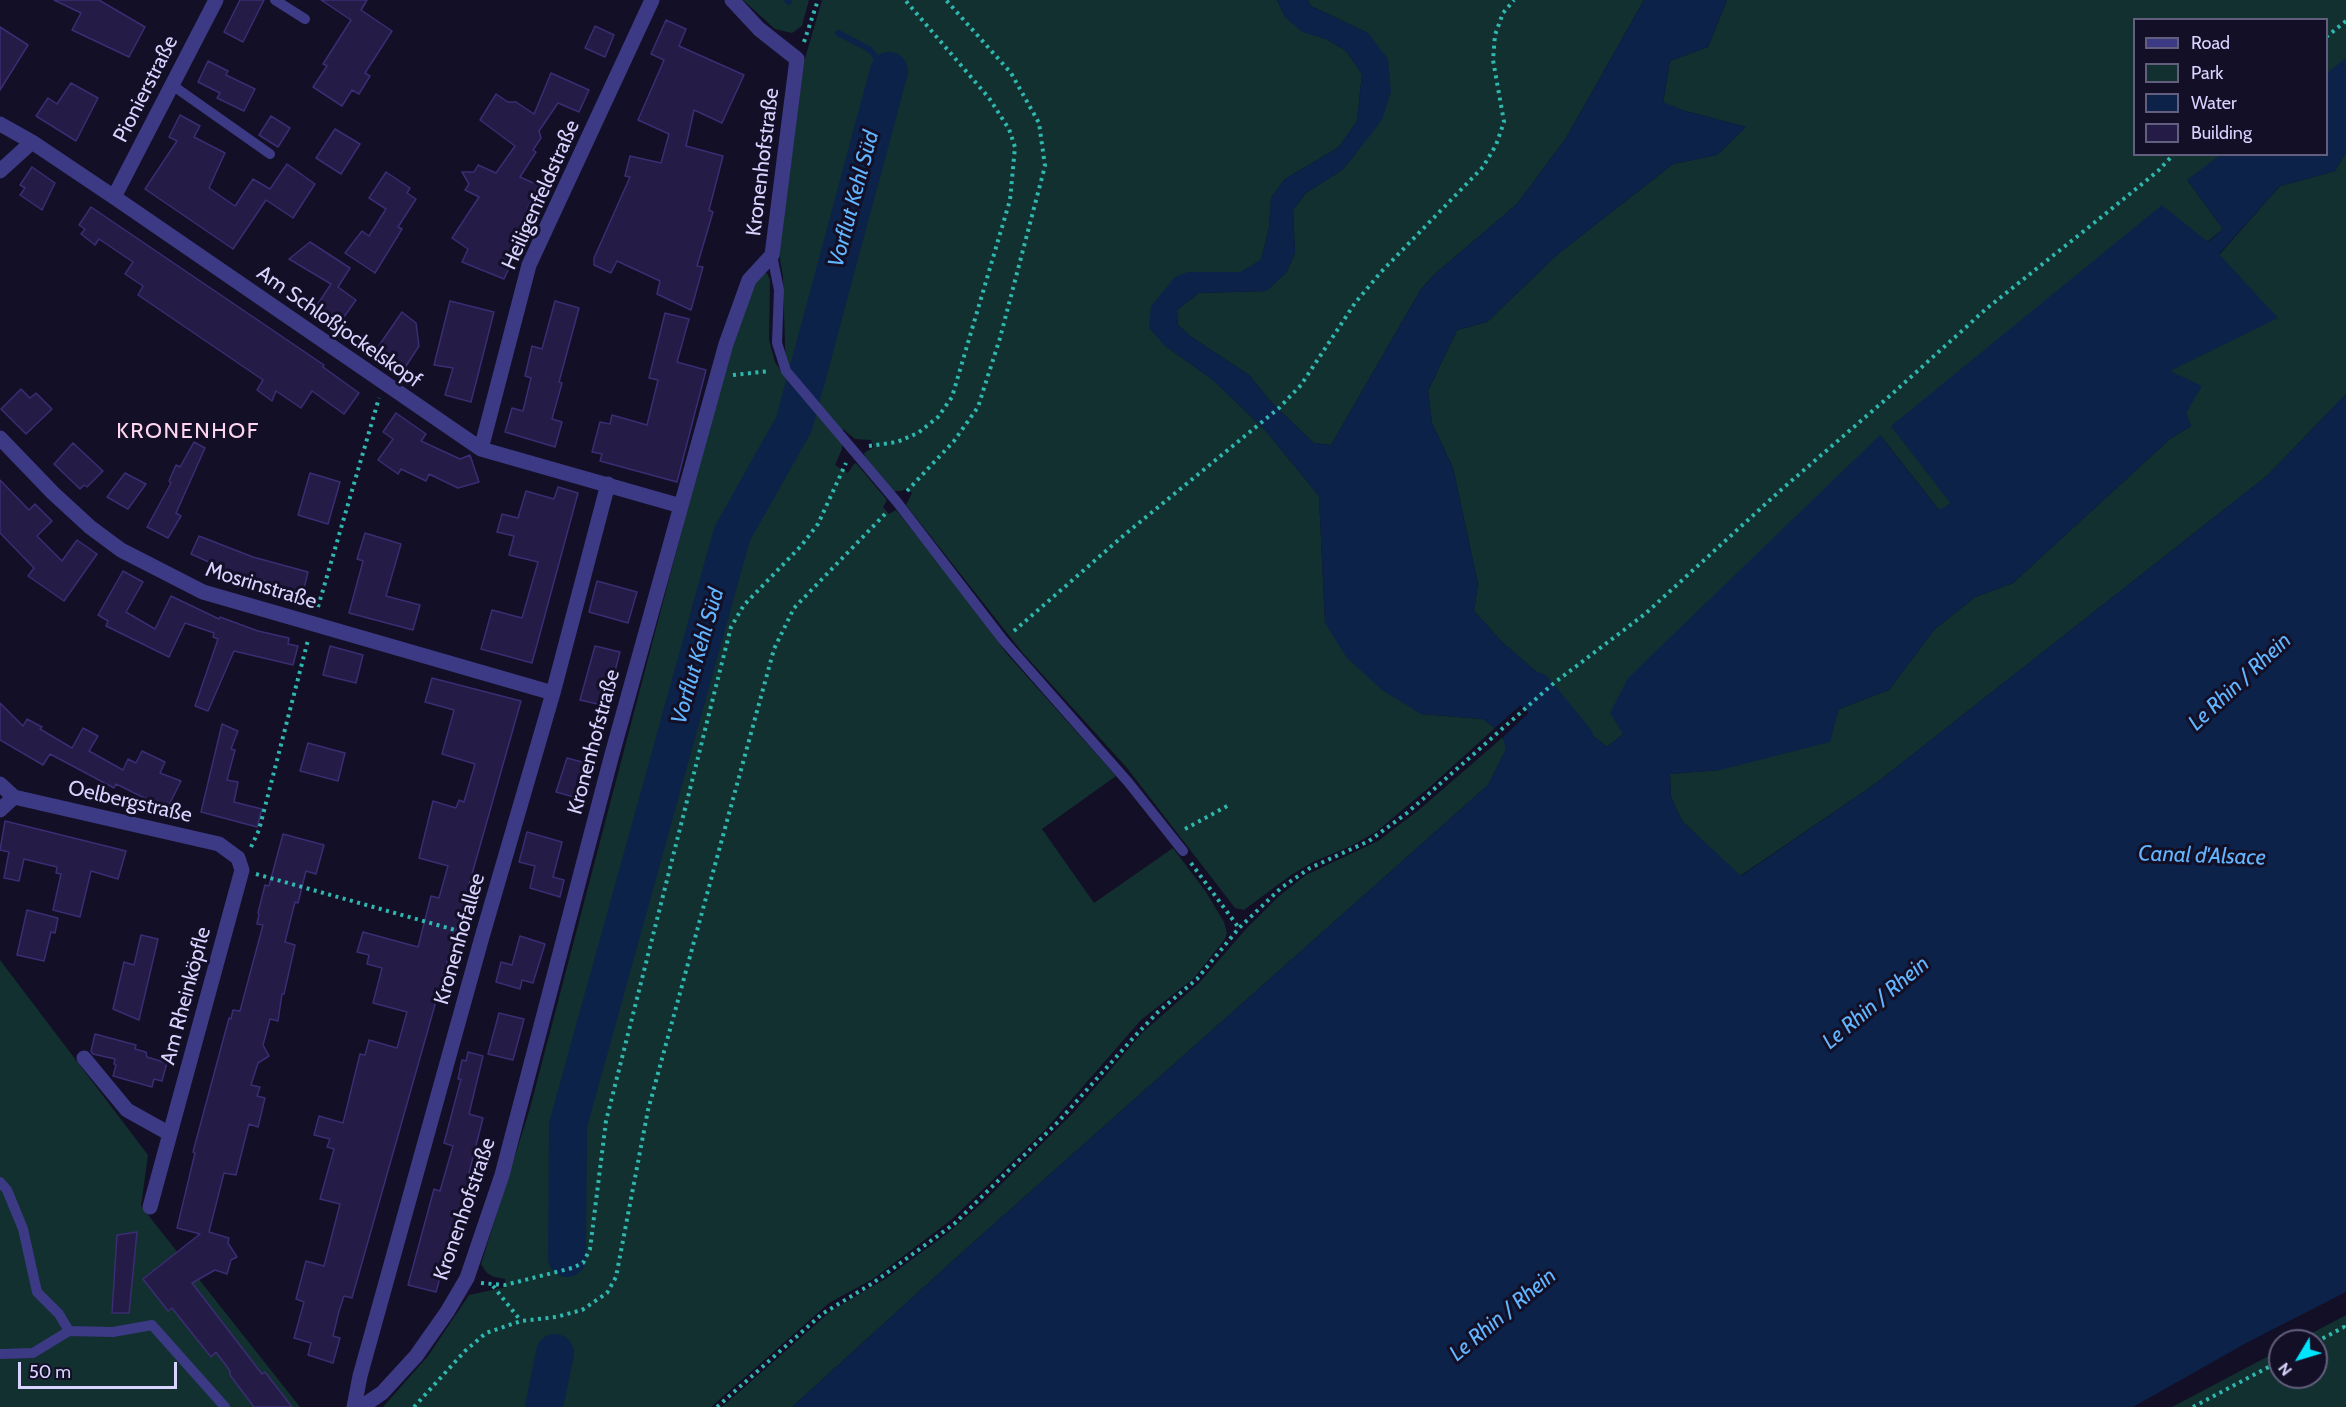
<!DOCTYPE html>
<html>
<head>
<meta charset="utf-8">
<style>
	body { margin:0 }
	#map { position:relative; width:2346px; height:1407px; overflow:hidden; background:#130f26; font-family:Cabin,sans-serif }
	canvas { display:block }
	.legend { position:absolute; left:2133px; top:18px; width:195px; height:138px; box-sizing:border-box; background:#130f26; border:2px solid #625e7d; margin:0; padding:8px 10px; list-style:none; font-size:18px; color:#d9d4ff }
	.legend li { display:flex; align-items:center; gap:12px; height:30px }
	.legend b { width:30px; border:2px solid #625e7d }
	.north { position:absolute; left:2268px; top:1329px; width:60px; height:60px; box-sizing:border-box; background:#130f26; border:2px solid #625e7d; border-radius:50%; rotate:232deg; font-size:16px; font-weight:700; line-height:24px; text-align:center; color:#d9d4ff }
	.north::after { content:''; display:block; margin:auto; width:21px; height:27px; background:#00e5ff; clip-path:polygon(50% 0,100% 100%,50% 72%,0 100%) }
	.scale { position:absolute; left:18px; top:1362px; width:159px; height:27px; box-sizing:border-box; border:3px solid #d9d4ff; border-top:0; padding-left:8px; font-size:18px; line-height:21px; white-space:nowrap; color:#d9d4ff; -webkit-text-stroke:4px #130f26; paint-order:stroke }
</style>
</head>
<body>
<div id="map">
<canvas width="2346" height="1407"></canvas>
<ul class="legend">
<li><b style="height:8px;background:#3d3a85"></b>Road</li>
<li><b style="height:16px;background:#12302f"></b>Park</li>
<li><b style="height:16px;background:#0c2248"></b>Water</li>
<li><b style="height:16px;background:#241b47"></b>Building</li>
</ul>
<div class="north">N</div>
<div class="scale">50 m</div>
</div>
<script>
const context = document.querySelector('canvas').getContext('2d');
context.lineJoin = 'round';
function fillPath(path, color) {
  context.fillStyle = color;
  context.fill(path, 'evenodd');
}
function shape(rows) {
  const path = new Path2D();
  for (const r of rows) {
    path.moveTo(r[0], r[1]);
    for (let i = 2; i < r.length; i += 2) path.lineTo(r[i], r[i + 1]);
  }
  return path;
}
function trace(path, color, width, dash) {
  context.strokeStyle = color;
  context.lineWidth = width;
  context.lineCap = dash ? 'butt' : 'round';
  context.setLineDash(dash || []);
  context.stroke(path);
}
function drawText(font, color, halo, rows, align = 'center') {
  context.font = font + ' Cabin,sans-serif';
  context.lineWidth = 6;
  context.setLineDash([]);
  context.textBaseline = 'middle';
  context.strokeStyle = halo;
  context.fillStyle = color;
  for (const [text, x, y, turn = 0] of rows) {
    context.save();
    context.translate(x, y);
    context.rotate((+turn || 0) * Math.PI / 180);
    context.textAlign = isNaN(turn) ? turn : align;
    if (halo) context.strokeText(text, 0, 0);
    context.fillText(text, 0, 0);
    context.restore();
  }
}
fillPath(shape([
	[743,0,809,0,802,26,792,33,775,29],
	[822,0,1277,0,1285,17,1302,31,1326,39,1346,51,1362,74,1357,121,1339,147,1285,179,1271,198,1269,228,1261,260,1241,272,1188,272,1164,345,1213,380,1265,430,1319,496,1325,623,1421,714,1483,719,1495,728,1431,786,1376,832,1351,846,1313,862,1291,875,1244,910,1235,908,1127,768,1022,652,906,505,912,493,906,488,902,491,894,491,865,457,864,453,874,447,871,440,855,439,843,429,842,449,835,465,848,473,854,464,856,463,887,500,883,507,889,514,896,510,946,572,1007,654,1116,776,1042,829,1094,903,1173,848,1206,892,1224,922,1227,933,1225,939,1194,978,1141,1020,1046,1129,951,1220,873,1279,829,1303,711,1407,383,1407,428,1356,469,1295,506,1287,505,1279,494,1277,487,1273,481,1264,530,1108,730,347,750,287,759,275,767,273,770,280,769,340,775,362,786,378,783,277,779,254,804,62],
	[1308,0,1644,0,1566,138,1517,204,1436,273,1421,289,1331,445,1314,443,1272,403,1249,375,1190,336,1178,325,1177,310,1199,293,1266,291,1286,273,1295,253,1293,210,1306,193,1342,170,1354,156,1368,33,1311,6],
	[1727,0,2346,0,2346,65,2327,79,2326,20,2134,20,2134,154,2222,155,2187,180,2223,229,2207,242,1892,427,1951,503,1940,511,1881,436,1623,734,1607,747,1565,713,1555,688,1502,642,1474,611,1478,584,1453,468,1432,423,1428,391,1457,330,1487,322,1558,254,1673,164,1717,155,1746,127,1682,110,1663,103,1670,61,1708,47],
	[2346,152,2346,394,2268,475,1875,784,1740,876,1682,821,1671,797,1670,774,1720,770,1839,709,1889,690,1934,630,1975,597,2013,583,2170,439,2191,426,2169,371,2219,255,2280,186,2335,171],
	[1503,737,1506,749,1488,785,968,1247,792,1407,722,1407,831,1311,885,1279,948,1233,982,1203,1074,1112,1143,1032,1199,983,1245,930,1279,896,1306,875,1378,841,1420,809],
	[0,960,148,1155,141,1206,300,1407,0,1407],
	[2346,1315,2346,1407,2172,1407,2280,1350,2280,1377,2316,1377,2316,1341,2297,1341]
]), '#12302f');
fillPath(shape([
	[1277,0,1308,0,1311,6,1368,33,1388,59,1391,92,1382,120,1354,156,1342,170,1306,193,1293,210,1295,253,1286,273,1266,291,1199,293,1177,310,1178,325,1190,336,1249,375,1272,403,1314,443,1331,445,1421,289,1436,273,1517,204,1566,138,1644,0,1727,0,1708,47,1670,61,1663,102,1682,110,1746,127,1717,155,1673,164,1558,254,1487,322,1457,330,1428,391,1432,423,1453,468,1478,584,1474,611,1502,642,1547,681,1495,728,1483,719,1421,714,1382,690,1347,658,1325,623,1319,496,1265,430,1213,380,1164,345,1149,328,1151,306,1175,277,1188,272,1241,272,1261,260,1269,228,1271,198,1285,179,1339,147,1357,121,1362,74,1346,51,1326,39,1302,32,1285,17],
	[2346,58,2346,152,2335,171,2280,186,2219,254,2278,318,2170,371,2202,386,2186,413,2191,426,2170,439,2013,583,1975,597,1934,630,1889,690,1839,709,1830,742,1720,770,1670,774,1671,797,1682,821,1741,876,1875,784,2268,475,2346,394,2346,1292,2248,1342,2133,1407,792,1407,968,1247,1488,785,1506,749,1503,737,1555,688,1565,713,1607,747,1623,734,1610,713,1628,678,1880,435,1939,510,1951,504,1891,426,2162,205,2208,242,2223,229,2187,180,2220,155,2326,154,2327,73]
]), '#0c2248');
trace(shape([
	[787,0,789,2],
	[838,33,869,49,889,71]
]), '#0c2248', 6);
trace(shape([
	[1488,674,1535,691,1575,740],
	[567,1258,568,1125,732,534,794,424,889,71],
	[544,1407,555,1353]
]), '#0c2248', 38);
const building = shape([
	[54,0,99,0,145,27,129,57,72,30,81,13,54,0],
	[240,0,264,0,243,42,224,32,240,0],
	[321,0,367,0,361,10,392,31,365,73,370,76,359,94,352,90,342,106,313,87,327,66,323,64,351,20,321,0],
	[666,20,686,29,679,46,744,75,722,123,694,110,686,146,723,156,709,210,713,212,697,266,703,267,691,310,657,294,660,281,617,261,611,273,594,265,594,258,630,177,625,176,630,156,661,163,669,134,638,120,664,60,651,54,666,20],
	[595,26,614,35,605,57,585,48,595,26],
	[0,27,28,45,0,90,0,27],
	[208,61,228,71,226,75,255,89,244,111,217,98,220,93,198,82,208,61],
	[551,73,589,90,579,112,558,103,539,131,541,138,533,150,536,152,520,177,538,185,527,210,531,212,510,256,514,257,504,279,462,262,468,249,452,238,479,197,465,190,469,184,462,172,474,172,478,165,496,173,515,146,480,120,496,94,508,102,516,102,534,114,551,73],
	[71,83,98,98,76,141,36,116,48,98,57,104,71,83],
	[180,115,200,126,194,137,225,153,209,188,235,206,253,179,270,189,287,164,315,184,293,218,266,200,233,249,145,189,177,141,169,137,180,115],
	[271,116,290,128,278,147,259,135,271,116],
	[335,129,360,144,341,174,316,158,335,129],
	[32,167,55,183,42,210,20,195,25,188,20,185,32,167],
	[386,172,410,188,407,193,416,199,398,227,402,229,375,273,345,253,362,231,369,236,386,209,369,198,386,172],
	[91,207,324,365,323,367,359,393,344,414,312,391,301,408,276,391,272,401,257,390,263,380,138,295,143,286,125,274,133,262,99,239,95,245,81,234,85,229,79,225,91,207],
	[310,242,350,268,338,287,356,300,341,321,317,305,331,284,289,259,310,242],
	[450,301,494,312,471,402,445,395,453,368,434,365,450,301],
	[555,301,579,308,559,382,562,383,552,419,562,422,555,447,505,432,512,408,523,411,531,378,525,376,532,346,542,349,555,301],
	[402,312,416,323,419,346,406,366,399,362,390,365,390,356,378,347,402,312],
	[665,313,689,319,677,362,706,370,677,482,600,461,602,454,592,452,600,422,610,424,612,415,647,425,658,380,649,378,665,313],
	[21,389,30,398,36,393,52,409,26,434,1,409,21,389],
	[396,413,426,434,421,441,460,459,470,455,479,482,458,488,429,474,426,481,401,469,398,474,378,460,393,439,383,432,396,413],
	[194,442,205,448,176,513,181,516,168,538,147,527,171,483,169,481,176,465,180,467,194,442],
	[73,443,103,471,87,487,84,485,80,489,54,464,73,443],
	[125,473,146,484,128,509,107,497,125,473],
	[310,473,340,482,328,524,298,515,310,473],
	[0,480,29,510,35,504,52,521,37,536,62,561,77,540,97,554,64,601,28,576,34,568,0,533,0,480],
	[558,487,578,493,532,663,481,649,492,610,522,618,538,562,509,555,514,536,497,532,502,514,518,518,526,491,554,499,558,487],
	[365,533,401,544,386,596,420,605,413,630,349,613,363,561,357,559,365,533],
	[199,536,253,557,308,572,302,597,275,590,277,584,246,576,245,581,233,576,233,578,209,569,211,563,191,554,199,536],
	[123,571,143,582,126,612,155,629,171,596,219,619,220,617,258,631,289,638,288,644,298,646,293,665,234,651,208,711,195,706,218,639,213,637,214,633,185,623,169,657,106,626,108,621,98,615,123,571],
	[597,581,637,592,628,623,589,612,597,581],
	[330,646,363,655,356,683,323,675,330,646],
	[595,646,620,652,606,706,580,700,595,646],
	[432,678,521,701,352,1298,344,1296,339,1311,333,1336,340,1338,333,1363,308,1355,311,1343,294,1338,304,1302,296,1299,306,1261,324,1266,340,1204,320,1199,334,1149,327,1147,330,1139,314,1135,319,1116,343,1123,360,1054,365,1055,369,1040,397,1048,407,1012,373,1003,382,968,367,964,369,955,357,952,363,932,418,947,431,896,439,898,448,866,419,858,433,801,456,808,459,800,464,802,475,764,442,754,454,710,425,702,432,678],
	[0,703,23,726,27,719,42,727,40,729,72,748,83,728,98,736,89,751,123,770,128,759,136,763,142,751,165,762,160,773,181,781,167,809,116,784,114,788,50,754,43,765,0,740,0,703],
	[222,724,238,731,231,749,235,750,227,780,238,782,234,802,262,809,257,827,201,812,222,724],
	[308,743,345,753,338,781,300,771,308,743],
	[567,758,590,764,581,799,556,792,567,758],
	[5,821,126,851,118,879,91,871,80,917,53,910,61,874,56,873,57,867,24,859,19,881,4,878,9,852,0,850,5,821],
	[527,832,562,842,553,877,564,880,560,897,530,888,535,866,519,862,527,832],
	[283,834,324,845,316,874,306,871,298,903,295,902,285,942,295,945,284,994,282,994,278,1021,270,1019,263,1045,269,1056,258,1063,251,1085,260,1087,257,1096,265,1098,258,1127,249,1124,236,1175,224,1173,209,1232,229,1238,228,1243,237,1257,231,1260,227,1274,215,1270,192,1283,262,1374,265,1372,292,1407,254,1407,230,1375,230,1371,216,1352,211,1357,172,1308,168,1311,143,1279,200,1234,177,1228,195,1153,193,1152,229,1018,231,1019,233,1010,240,1011,263,925,257,924,259,914,258,913,265,885,269,886,283,834],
	[27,910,58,918,55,933,51,932,44,961,17,955,27,910],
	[141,935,158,939,139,1020,113,1009,124,962,134,965,141,935],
	[520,936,545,944,533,983,522,980,520,989,496,982,501,962,512,965,520,936],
	[499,1013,524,1019,513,1060,488,1054,499,1013],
	[95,1034,136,1045,135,1049,146,1052,147,1057,167,1063,162,1081,154,1079,152,1087,113,1076,116,1065,114,1064,115,1059,93,1054,91,1051,95,1034],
	[468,1052,483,1056,469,1114,483,1118,469,1173,474,1175,469,1193,466,1192,448,1260,445,1260,436,1292,408,1285,434,1189,440,1191,453,1146,444,1143,461,1079,458,1079,462,1060,466,1061,468,1052],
	[137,1232,129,1313,112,1313,117,1235,137,1232]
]);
fillPath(building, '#241b47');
trace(building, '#3b2d73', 1.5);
trace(shape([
	[2326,37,2346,21],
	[804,42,818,0],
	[733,375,770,371],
	[869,446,897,442,918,433,938,417,952,397,1010,200,1015,147,1009,129,989,98,905,0],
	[907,491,954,441,978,407,1000,338,1045,166,1039,123,1011,73,946,0],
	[318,607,379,398],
	[1014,631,1123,536,1279,408,1301,385,1355,303,1381,272,1483,167,1496,145,1504,122,1493,60,1495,35,1503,13,1514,0],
	[1185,829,1229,805],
	[251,847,259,830,308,640],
	[1191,863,1239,928],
	[256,874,466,933],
	[481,1283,505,1285,572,1268,583,1263,590,1249,606,1121,731,627,744,605,801,546,818,524,846,463],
	[493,1286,521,1321],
	[2316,1342,2344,1327,2346,1330],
	[414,1407,465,1351,486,1333,521,1321,556,1317,582,1310,607,1293,616,1277,648,1110,774,649,794,608,887,512],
	[717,1407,822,1314,873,1283,954,1224,1058,1122,1135,1036,1158,1012,1197,979,1239,928,1281,888,1310,868,1369,841,1407,813,1554,683,1645,614,1782,489,1892,394,1986,309,2099,219,2158,171,2174,154],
	[2193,1407,2280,1361]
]), '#2fb8b0', 4, [3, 4.5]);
trace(shape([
	[275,0,305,19],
	[172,85,270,154],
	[772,255,779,290,777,343,786,371,897,502,1003,640,1128,782,1183,851],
	[0,1182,7,1190,23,1229,37,1292,59,1314,69,1331],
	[0,1354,33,1353,69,1331,113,1332,152,1325,225,1407]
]), '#3d3a85', 10);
trace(shape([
	[0,124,32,142,114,197,481,449,681,506],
	[0,171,32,142],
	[114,197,216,0],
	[0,438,53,493,90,527,121,550,203,592,553,693],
	[481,449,529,265,652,0],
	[0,784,14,797,219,844,238,858,242,870,150,1207],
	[0,810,14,797],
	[84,1058,127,1110,170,1134],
	[354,1407,360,1376,482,937,553,693,608,484],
	[361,1407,382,1393,416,1356,447,1312,467,1278,502,1175,611,758,726,344,749,280,772,255,797,59,759,29,732,0]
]), '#3d3a85', 15);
drawText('21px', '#d9d4ff', '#130f26', [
	["Pionierstraße",146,89,-63],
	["Kronenhofstraße",763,162,-83],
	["Heiligenfeldstraße",541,195,-66],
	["Am Schloßjockelskopf",339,327,35],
	["Mosrinstraße",261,586,17],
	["Kronenhofstraße",594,742,-75],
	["Oelbergstraße",130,802,13],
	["Kronenhofallee",460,939,-74],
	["Am Rheinköpfle",186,996,-75],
	["Kronenhofstraße",465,1209,-71]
]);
drawText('italic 22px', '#62b6ff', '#130f26', [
	["Vorflut Kehl Süd",854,199,-75],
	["Vorflut Kehl Süd",698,656,-74],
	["Le Rhin / Rhein",2240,682,-43],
	["Canal d'Alsace",2202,856,2],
	["Le Rhin / Rhein",1876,1003,-40],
	["Le Rhin / Rhein",1503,1315,-40]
]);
context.letterSpacing = '1.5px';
drawText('22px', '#ffd6f0', '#130f26', [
	["KRONENHOF",188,432]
]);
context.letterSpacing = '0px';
</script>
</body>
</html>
